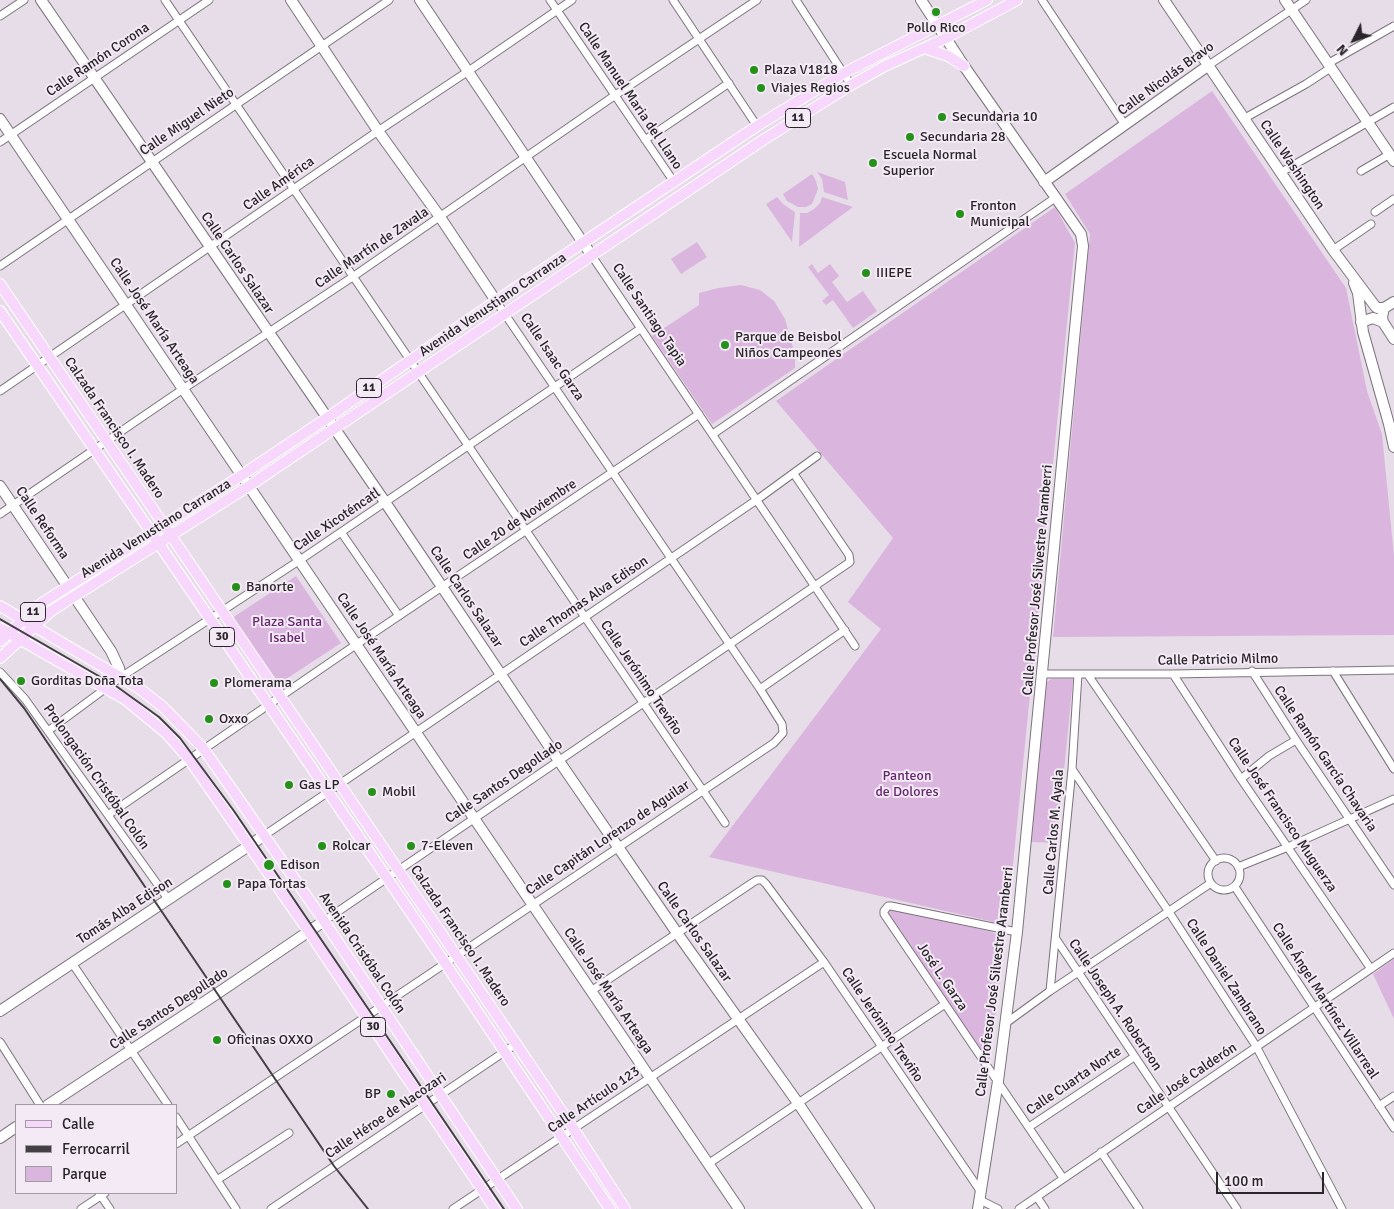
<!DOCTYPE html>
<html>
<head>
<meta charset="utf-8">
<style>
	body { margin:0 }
	#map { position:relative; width:1394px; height:1209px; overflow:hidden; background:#e7dde8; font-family:Signika,sans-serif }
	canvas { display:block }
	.legend { position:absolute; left:15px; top:1104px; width:162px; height:90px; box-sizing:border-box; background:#f4eaf5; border:1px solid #a39ba4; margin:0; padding:6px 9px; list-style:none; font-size:15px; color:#29252a }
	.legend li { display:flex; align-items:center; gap:10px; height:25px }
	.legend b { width:25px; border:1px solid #a39ba4 }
	.north { position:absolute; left:1329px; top:15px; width:50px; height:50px; -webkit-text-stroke:4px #f4eaf5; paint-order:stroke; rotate:229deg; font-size:14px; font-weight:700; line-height:20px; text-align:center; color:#29252a }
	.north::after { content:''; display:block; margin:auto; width:18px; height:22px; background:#29252a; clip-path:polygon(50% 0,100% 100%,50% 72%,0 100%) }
	.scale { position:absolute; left:1216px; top:1172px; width:108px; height:22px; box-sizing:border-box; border:2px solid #29252a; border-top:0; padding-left:6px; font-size:15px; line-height:18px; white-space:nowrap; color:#29252a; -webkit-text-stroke:4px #f4eaf5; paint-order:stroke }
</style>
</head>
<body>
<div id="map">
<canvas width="1394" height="1209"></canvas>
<ul class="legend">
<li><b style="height:6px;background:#f7d8fc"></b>Calle</li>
<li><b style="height:6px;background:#443f45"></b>Ferrocarril</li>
<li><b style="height:14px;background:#dab6df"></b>Parque</li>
</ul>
<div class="north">N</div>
<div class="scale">100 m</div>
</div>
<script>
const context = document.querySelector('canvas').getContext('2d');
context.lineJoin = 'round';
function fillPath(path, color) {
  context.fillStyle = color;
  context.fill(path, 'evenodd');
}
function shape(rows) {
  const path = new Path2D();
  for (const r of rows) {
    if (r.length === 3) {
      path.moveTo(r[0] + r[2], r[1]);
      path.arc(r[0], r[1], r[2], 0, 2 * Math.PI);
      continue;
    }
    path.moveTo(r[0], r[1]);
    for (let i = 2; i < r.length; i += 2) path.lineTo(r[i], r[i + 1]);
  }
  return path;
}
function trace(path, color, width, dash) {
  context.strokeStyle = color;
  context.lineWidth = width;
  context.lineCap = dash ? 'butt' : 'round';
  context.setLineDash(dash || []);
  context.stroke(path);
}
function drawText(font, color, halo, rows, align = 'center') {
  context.font = font + ' Signika,sans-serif';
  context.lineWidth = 4;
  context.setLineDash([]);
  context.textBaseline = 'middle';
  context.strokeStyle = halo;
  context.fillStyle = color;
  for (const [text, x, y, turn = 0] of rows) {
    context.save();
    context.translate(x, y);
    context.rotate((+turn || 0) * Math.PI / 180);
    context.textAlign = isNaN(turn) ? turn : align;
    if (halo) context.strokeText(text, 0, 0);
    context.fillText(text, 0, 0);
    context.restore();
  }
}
fillPath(shape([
	[1212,91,1346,288,1367,391,1382,434,1394,556,1394,635,1053,637,1090,234,1065,194],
	[817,172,845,182,848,200,824,192,822,179],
	[812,174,816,181,818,189,812,204,806,207,798,207,787,201,783,194],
	[777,197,783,204,795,212,792,242,766,204],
	[822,197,853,207,799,247,800,213,807,213,814,209,820,203],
	[1055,207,1075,243,1007,925,709,857,881,629,848,602,893,538,776,401],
	[697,242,707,257,681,274,671,259],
	[812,264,818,273,830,264,839,276,832,282,847,302,863,291,877,311,853,328,833,300,826,305,822,301,829,295,808,267],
	[741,285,760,290,774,301,785,319,795,355,795,368,712,424,652,336,699,305,699,293,718,288],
	[296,576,341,643,277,685,232,618],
	[1051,679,1073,679,1057,843,1030,842,1046,683],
	[889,908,989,931,1002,936,1005,942,989,1064,884,914],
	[1394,959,1394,1019,1373,974]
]), '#dab6df');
const street = shape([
	[165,0,725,823],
	[550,0,674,182],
	[673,0,757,126],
	[796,0,851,85],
	[1042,0,1125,125],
	[0,16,24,0],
	[1329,63,1394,26],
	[1209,65,1306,0],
	[1245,118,1306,84,1332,67],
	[645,140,729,83],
	[0,142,209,0],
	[1361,171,1390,154],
	[1280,173,1394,107],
	[1375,212,1394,199],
	[1333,250,1371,224],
	[592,256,855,646],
	[0,266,389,0],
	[0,391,378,131,467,72,572,0],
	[713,434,1055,198],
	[0,514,183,389,354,276,614,96,757,0],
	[341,532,399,616],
	[1252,671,1296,740,1394,885],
	[1333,671,1394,769],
	[0,672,25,699,168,899],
	[1043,674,1173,674,1394,670],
	[1173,674,1241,779,1371,969],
	[1088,675,1216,861],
	[760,689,845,630],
	[48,731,121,677,300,560,640,329],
	[1072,769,1169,912,1256,1046,1342,1209],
	[1241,779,1269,756,1296,740],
	[108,815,357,644,699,414],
	[265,835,758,499,817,456],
	[1224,874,16],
	[1238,867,1288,847,1394,799],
	[1235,887,1394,1128],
	[324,921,850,562,849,555,794,474],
	[1017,932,891,906,888,906,884,911,884,914,1063,1178],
	[1056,939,1237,1209],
	[72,963,168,1105],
	[591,991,752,883,757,880,762,880,766,884,824,962,981,1192],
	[1050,991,1072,769,1078,674],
	[1006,1023,1050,991,1211,883],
	[0,1042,40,1105],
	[1379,1106,1394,1096],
	[176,1117,236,1209],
	[1029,1127,1134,1057],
	[176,1144,774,743,783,733,782,724,760,689,496,301],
	[1101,1152,1139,1209],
	[708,1164,945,1004],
	[217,1180,289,1133],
	[99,1193,110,1209],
	[1037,1197,1045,1209],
	[980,1200,998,1209],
	[81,1209,105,1193],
	[271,1209,516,1044],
	[453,1209,824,962],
	[1019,1209,1394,953]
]);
const secondary = shape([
	[41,0,385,502,559,761,677,933,798,1103,869,1209],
	[291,0,378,131,440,217,496,301],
	[420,0,592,256],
	[921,0,964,66,1081,234,1083,246,1017,932,998,1081,978,1209],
	[1164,0,1333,250,1375,306,1377,308,1384,308],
	[1285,0,1394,161],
	[0,119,739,1209],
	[1044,182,1209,65],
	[1354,283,1358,293,1363,332,1389,424,1394,447],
	[1384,308,1382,317,1383,322,1394,339],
	[1384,308,1394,302],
	[1361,322,1373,318,1383,322],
	[0,486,111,651,119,668,121,677],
	[0,1011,265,835],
	[48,1105,218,993,324,921],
	[0,1138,16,1127]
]);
const primary = shape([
	[924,48,948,56,964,66],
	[0,284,456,955,573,1128,625,1209],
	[0,311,445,963,610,1209],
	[0,606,140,689,163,707,203,748,324,921,517,1209],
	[0,628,126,700,166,733,189,759,309,932,495,1209],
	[0,641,42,603,242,475,327,418,496,301,757,126,844,73,987,0],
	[0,658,51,611,249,486,763,140,851,85,885,66,946,38,1017,0]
]);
trace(street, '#7c737d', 9);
trace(secondary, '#7c737d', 12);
trace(primary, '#fff', 12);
trace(street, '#fff', 7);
trace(secondary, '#fff', 10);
trace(primary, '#f7d8fc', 10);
trace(shape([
	[0,619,116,686,159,717,180,738,234,811,504,1209],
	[0,679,24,708,334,1166,368,1209]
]), '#443f45', 2);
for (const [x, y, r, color] of [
	[936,12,5,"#249119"],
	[754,70,5,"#249119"],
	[761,88,5,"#249119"],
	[942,117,5,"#249119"],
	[910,137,5,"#249119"],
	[873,163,5,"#249119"],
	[960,214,5,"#249119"],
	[866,273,5,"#249119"],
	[725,345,5,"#249119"],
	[236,587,5,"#249119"],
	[21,681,5,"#249119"],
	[214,683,5,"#249119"],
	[209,719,5,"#249119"],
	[289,785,5,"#249119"],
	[372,792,5,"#249119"],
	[322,846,5,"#249119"],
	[411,846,5,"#249119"],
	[269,865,6,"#249119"],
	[227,884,5,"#249119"],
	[217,1040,5,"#249119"],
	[391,1094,5,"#249119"]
]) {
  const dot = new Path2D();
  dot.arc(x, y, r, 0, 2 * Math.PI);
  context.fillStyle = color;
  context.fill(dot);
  trace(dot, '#f4eaf5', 2);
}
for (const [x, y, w] of [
	[798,118,25],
	[369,388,25],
	[33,612,25],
	[222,637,25],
	[373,1027,25]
]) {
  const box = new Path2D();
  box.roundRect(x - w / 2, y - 9.5, w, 19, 4);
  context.fillStyle = '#f4eaf5';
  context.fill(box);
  trace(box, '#29252a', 1);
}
drawText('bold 12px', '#29252a', null, [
	["11",798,118],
	["11",369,388],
	["11",33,612],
	["30",222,637],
	["30",373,1027]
]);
drawText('14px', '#29252a', '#f4eaf5', [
	["Pollo Rico",936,28,"center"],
	["Plaza V1818",764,70],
	["Viajes Regios",771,88],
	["Secundaria 10",952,117],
	["Secundaria 28",920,137],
	["Escuela Normal",883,155],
	["Superior",883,171],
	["Fronton",970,206],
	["Municipal",970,222],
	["IIIEPE",876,273],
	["Parque de Beisbol",735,337],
	["Niños Campeones",735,353],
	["Banorte",246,587],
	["Gorditas Doña Tota",31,681],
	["Plomerama",224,683],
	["Oxxo",219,719],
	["Gas LP",299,785],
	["Mobil",382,792],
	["Rolcar",332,846],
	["7-Eleven",421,846],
	["Edison",280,865],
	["Papa Tortas",237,884],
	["Oficinas OXXO",227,1040],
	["BP",381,1094,"right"]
], 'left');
drawText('14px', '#29252a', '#f4eaf5', [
	["Calle Ramón Corona",98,60,-34],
	["Calle Nicolás Bravo",1166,79,-36],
	["Calle Manuel Maria del Llano",630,96,56],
	["Calle Miguel Nieto",187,122,-34],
	["Calle Washington",1292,165,56],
	["Calle América",279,184,-35],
	["Calle Martín de Zavala",372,248,-34],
	["Calle Carlos Salazar",237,263,56],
	["Avenida Venustiano Carranza",493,305,-34],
	["Calle Santiago Tapia",649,315,56],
	["Calle José María Arteaga",154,321,56],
	["Calle Isaac Garza",552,357,56],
	["Calzada Francisco I. Madero",114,428,56],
	["Calle Xicoténcatl",337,520,-34],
	["Calle 20 de Noviembre",520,520,-34],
	["Calle Reforma",42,523,56],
	["Avenida Venustiano Carranza",156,529,-32],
	["Calle Profesor José Silvestre Aramberri",1038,580,-85],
	["Calle Carlos Salazar",466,597,56],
	["Calle Thomas Alva Edison",584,602,-34],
	["Calle José María Arteaga",381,656,56],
	["Calle Patricio Milmo",1218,660,-1],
	["Calle Jerónimo Treviño",641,678,56],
	["Calle Ramón García Chavaria",1325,759,56],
	["Prolongación Cristóbal Colón",96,777,55],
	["Calle Santos Degollado",504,782,-34],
	["Calle José Francisco Muguerza",1282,815,56],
	["Calle Carlos M. Ayala",1054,832,-85],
	["Calle Capitán Lorenzo de Aguilar",608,838,-34],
	["Tomás Alba Edison",125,911,-33],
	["Calle Carlos Salazar",694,932,55],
	["Calzada Francisco I. Madero",460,936,56],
	["Avenida Cristóbal Colón",362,953,56],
	["José L. Garza",942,977,56],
	["Calle Daniel Zambrano",1226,977,57],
	["Calle Profesor José Silvestre Aramberri",995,982,-83],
	["Calle José María Arteaga",608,991,56],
	["Calle Ángel Martínez Villarreal",1325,1001,57],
	["Calle Joseph A. Robertson",1115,1005,56],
	["Calle Santos Degollado",169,1009,-33],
	["Calle Jerónimo Treviño",882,1025,56],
	["Calle José Calderón",1187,1079,-34],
	["Calle Cuarta Norte",1074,1081,-34],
	["Calle Artículo 123",594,1100,-34],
	["Calle Héroe de Nacozari",386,1116,-34]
]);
drawText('14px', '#662870', '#f4eaf5', [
	["Plaza Santa",287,622],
	["Isabel",287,638],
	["Panteon",907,776],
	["de Dolores",907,792]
]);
</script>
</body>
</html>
